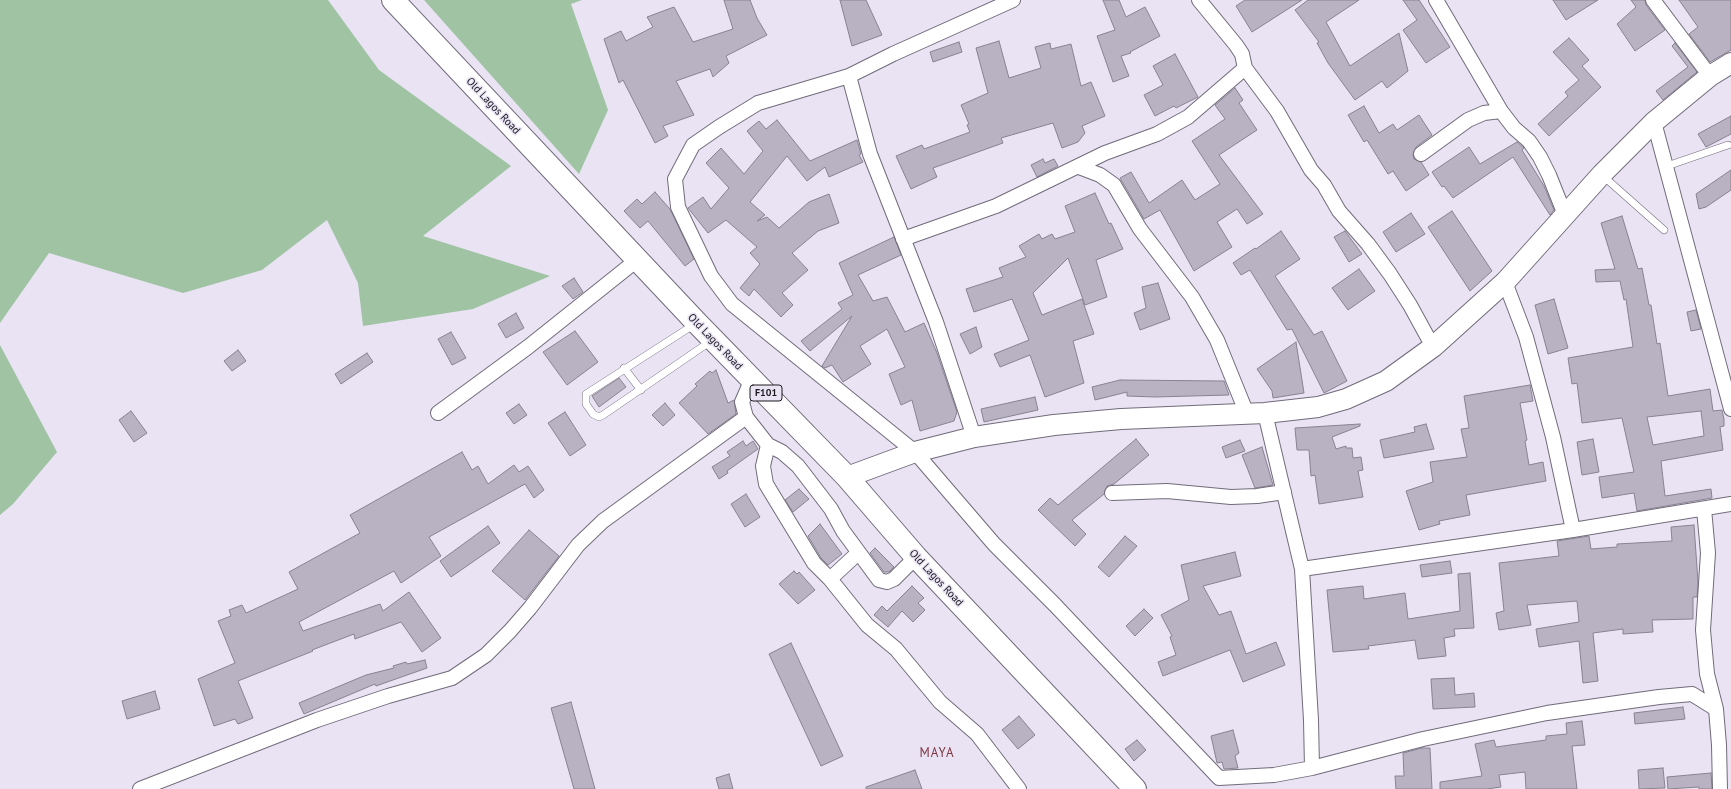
<!DOCTYPE html>
<html>
<head>
<meta charset="utf-8">
<style>
	body { margin:0 }
	canvas { display:block; background:#e9e3f4 }
</style>
</head>
<body>
<canvas width="1731" height="789"></canvas>
<script>
const context = document.querySelector('canvas').getContext('2d');
context.lineJoin = 'round';
function fillPath(path, color) {
  context.fillStyle = color;
  context.fill(path, 'evenodd');
}
function shape(rows) {
  const path = new Path2D();
  for (const r of rows) {
    path.moveTo(r[0], r[1]);
    for (let i = 2; i < r.length; i += 2) path.lineTo(r[i], r[i + 1]);
  }
  return path;
}
function trace(path, color, width, dash) {
  context.strokeStyle = color;
  context.lineWidth = width;
  context.lineCap = dash ? 'butt' : 'round';
  context.setLineDash(dash || []);
  context.stroke(path);
}
function drawText(font, color, halo, rows, align = 'center') {
  context.font = font + ' "PT Sans",sans-serif';
  context.lineWidth = 3;
  context.setLineDash([]);
  context.textBaseline = 'middle';
  context.strokeStyle = halo;
  context.fillStyle = color;
  for (const [text, x, y, turn = 0] of rows) {
    context.save();
    context.translate(x, y);
    context.rotate((+turn || 0) * Math.PI / 180);
    context.textAlign = isNaN(turn) ? turn : align;
    if (halo) context.strokeText(text, 0, 0);
    context.fillText(text, 0, 0);
    context.restore();
  }
}
fillPath(shape([
	[0,0,328,0,379,70,511,166,423,236,550,276,473,309,363,326,358,283,327,220,262,270,183,293,49,253,0,323],
	[424,0,582,0,571,4,608,110,579,174],
	[0,345,57,452,13,504,0,515]
]), '#9fc3a3');
const building = shape([
	[724,0,750,0,757,18,767,35,726,56,729,63,713,77,710,69,676,81,694,115,663,126,668,136,655,143,623,80,619,83,604,39,621,31,626,41,653,27,647,17,674,7,693,42,733,29,724,0],
	[840,0,866,0,882,35,852,46,840,0],
	[1103,0,1119,0,1126,17,1145,7,1160,36,1130,52,1131,53,1121,56,1129,76,1113,82,1097,36,1115,30,1103,0],
	[1245,0,1302,0,1252,32,1236,6,1245,0],
	[1308,0,1359,0,1326,22,1350,66,1399,33,1408,71,1387,88,1382,81,1355,100,1328,63,1317,43,1319,42,1295,10,1308,0],
	[1403,0,1419,0,1450,47,1426,63,1403,30,1417,20,1403,0],
	[1553,0,1598,0,1566,20,1553,0],
	[1631,0,1645,0,1646,5,1665,30,1635,51,1617,24,1636,7,1631,0],
	[1679,0,1731,0,1731,50,1710,62,1689,34,1698,27,1679,0],
	[1569,38,1589,60,1582,66,1601,87,1549,136,1538,124,1568,96,1565,92,1579,80,1553,52,1569,38],
	[999,41,1009,78,1041,68,1035,47,1050,43,1051,49,1071,44,1081,86,1091,82,1105,116,1082,126,1085,133,1078,142,1062,148,1053,123,1001,138,1003,143,933,168,937,177,911,189,896,156,922,145,924,149,970,132,967,125,969,124,961,105,988,93,976,48,999,41],
	[959,42,962,52,933,62,930,52,959,42],
	[1675,43,1697,72,1663,100,1656,91,1688,67,1672,46,1675,43],
	[1175,54,1198,97,1176,108,1174,106,1155,116,1144,95,1163,85,1153,66,1175,54],
	[1235,88,1243,100,1239,103,1257,130,1219,155,1263,214,1247,224,1237,209,1217,222,1232,247,1194,271,1160,210,1144,219,1120,178,1131,172,1149,203,1182,180,1195,200,1220,184,1192,141,1225,119,1215,105,1235,88],
	[1364,106,1379,133,1393,124,1397,130,1419,115,1432,135,1416,147,1413,155,1414,159,1421,162,1429,175,1406,191,1393,171,1388,174,1367,140,1364,142,1348,115,1364,106],
	[1731,116,1731,134,1706,147,1698,134,1731,116],
	[777,120,810,161,857,140,861,154,859,155,863,162,829,177,825,167,807,181,787,156,750,202,765,215,757,221,767,217,779,228,809,202,829,194,839,223,818,231,792,253,808,270,782,293,793,305,781,317,754,289,749,296,740,288,760,264,750,253,757,247,726,220,708,233,688,208,703,197,711,209,729,188,706,163,721,148,744,174,763,151,747,131,759,121,766,129,777,120],
	[1517,142,1524,148,1522,150,1544,186,1554,210,1550,215,1513,157,1453,198,1444,186,1442,187,1432,172,1469,147,1480,164,1517,142],
	[1043,159,1045,163,1054,159,1058,166,1037,177,1031,165,1043,159],
	[1731,170,1731,190,1706,207,1699,209,1696,194,1731,170],
	[655,192,670,209,694,259,685,266,648,221,640,228,624,211,637,199,642,204,655,192],
	[1095,193,1109,224,1111,223,1123,249,1096,260,1107,297,1085,305,1068,258,1033,293,1042,315,1082,299,1094,334,1073,341,1084,383,1045,397,1030,355,1000,367,994,354,1029,340,1012,299,974,312,966,289,1003,277,999,268,1026,257,1019,246,1039,234,1042,239,1052,234,1055,239,1075,232,1065,206,1095,193],
	[1452,211,1492,271,1470,291,1428,227,1452,211],
	[1411,213,1425,234,1396,252,1383,232,1411,213],
	[1622,216,1638,269,1642,268,1649,305,1651,305,1657,344,1660,343,1668,396,1710,389,1713,411,1722,410,1724,419,1724,426,1720,427,1723,450,1661,461,1665,496,1711,489,1712,498,1637,511,1634,493,1602,498,1599,477,1634,472,1622,418,1582,423,1577,383,1572,384,1568,358,1633,347,1626,299,1624,300,1620,281,1596,282,1595,270,1615,269,1601,223,1622,216],
	[1701,411,1704,436,1653,445,1647,417,1701,411],
	[1281,231,1300,259,1275,276,1314,335,1322,331,1347,381,1324,393,1292,329,1287,330,1250,270,1241,275,1233,263,1255,248,1256,249,1281,231],
	[1345,231,1362,254,1349,262,1334,237,1345,231],
	[894,237,901,255,858,275,873,301,887,297,905,332,924,323,937,353,957,412,954,421,920,431,912,400,901,405,889,374,905,367,887,329,860,346,871,364,843,382,832,365,825,368,822,366,852,316,810,351,801,341,842,309,838,303,853,295,839,263,894,237],
	[1359,269,1375,291,1348,310,1332,288,1359,269],
	[574,278,583,292,573,299,562,286,574,278],
	[1158,283,1170,319,1140,330,1134,313,1146,308,1142,287,1158,283],
	[1554,299,1568,348,1548,354,1535,305,1554,299],
	[1696,310,1701,329,1691,331,1687,312,1696,310],
	[516,313,524,328,506,338,498,324,516,313],
	[976,327,982,347,970,354,960,334,976,327],
	[575,331,598,362,567,385,543,352,575,331],
	[451,332,466,358,452,365,438,339,451,332],
	[1296,342,1304,393,1273,398,1272,391,1257,369,1296,342],
	[238,350,246,361,232,371,224,361,238,350],
	[367,353,373,362,341,384,335,374,367,353],
	[716,370,728,403,734,400,736,414,708,434,679,403,697,386,695,384,710,371,712,373,716,370],
	[619,378,626,387,599,407,592,396,619,378],
	[1120,380,1224,381,1229,395,1155,397,1127,396,1127,392,1095,400,1092,387,1120,380],
	[1530,385,1533,401,1520,403,1527,440,1525,441,1529,465,1543,462,1546,481,1466,495,1470,515,1439,521,1440,524,1419,530,1406,491,1433,482,1430,462,1467,457,1461,429,1469,428,1464,396,1530,385],
	[1035,397,1038,410,984,422,981,409,1035,397],
	[665,403,675,415,663,426,652,415,665,403],
	[519,404,527,415,514,424,506,413,519,404],
	[131,411,147,433,134,442,119,420,131,411],
	[565,412,586,445,570,456,548,423,565,412],
	[1360,424,1360,426,1332,437,1336,449,1346,446,1346,448,1352,448,1353,458,1361,457,1363,470,1358,471,1363,497,1319,504,1315,475,1311,476,1309,450,1297,450,1295,428,1360,424],
	[1426,424,1434,449,1384,458,1380,440,1415,432,1414,427,1426,424],
	[1136,439,1149,455,1114,484,1107,486,1104,494,1072,520,1086,534,1075,546,1038,510,1050,498,1058,505,1136,439],
	[1593,439,1599,472,1582,475,1577,442,1593,439],
	[1240,440,1245,451,1226,458,1222,447,1240,440],
	[743,441,746,446,753,441,758,449,727,471,728,473,719,479,712,467,730,456,727,452,743,441],
	[1262,447,1273,485,1255,488,1242,455,1262,447],
	[462,452,472,470,478,466,488,484,514,465,519,472,528,466,544,490,534,498,525,484,429,537,441,556,401,583,394,571,299,622,303,631,380,604,383,611,409,592,441,638,422,652,401,622,355,639,354,634,312,650,313,651,238,681,253,718,238,724,235,719,214,726,198,679,235,663,218,621,231,616,229,610,242,605,246,613,298,589,289,572,360,533,350,515,462,452],
	[799,489,809,499,793,512,785,500,799,489],
	[746,494,760,517,745,527,731,504,746,494],
	[820,524,842,554,828,565,821,558,808,536,820,524],
	[1694,525,1698,582,1697,597,1693,597,1693,619,1652,620,1653,632,1623,634,1623,629,1593,633,1598,681,1583,683,1579,641,1539,647,1536,629,1579,622,1577,601,1527,605,1531,625,1499,630,1496,613,1504,611,1499,563,1559,556,1557,541,1589,536,1591,549,1617,547,1617,544,1672,541,1671,527,1694,525],
	[488,526,500,543,451,577,440,561,488,526],
	[529,530,559,556,525,600,492,571,529,530],
	[1125,536,1137,546,1109,577,1098,567,1125,536],
	[875,548,894,567,889,572,884,572,870,553,875,548],
	[1235,552,1241,576,1203,586,1219,615,1231,611,1246,654,1276,642,1285,665,1243,682,1230,650,1163,676,1158,662,1176,655,1170,637,1172,636,1161,615,1189,600,1181,565,1235,552],
	[1450,561,1452,573,1422,577,1420,565,1450,561],
	[794,571,797,574,799,572,815,590,798,604,779,584,794,571],
	[1470,573,1474,628,1454,629,1455,636,1444,638,1446,656,1418,659,1415,640,1368,646,1369,649,1333,652,1327,590,1363,586,1364,599,1405,593,1408,619,1460,611,1458,574,1470,573],
	[912,586,924,598,918,603,925,610,913,622,902,611,888,627,874,615,882,606,887,611,912,586],
	[1144,609,1153,618,1135,636,1126,626,1144,609],
	[791,643,843,756,821,766,769,654,791,643],
	[425,660,427,668,376,686,375,684,304,714,299,703,366,675,394,668,393,666,406,662,407,664,425,660],
	[1454,678,1455,695,1474,693,1475,707,1433,709,1431,679,1454,678],
	[155,691,160,709,127,719,122,701,155,691],
	[571,702,595,789,574,789,551,708,571,702],
	[1683,707,1685,719,1635,724,1634,713,1683,707],
	[1019,716,1035,735,1018,749,1002,730,1019,716],
	[1582,721,1585,745,1572,746,1577,789,1526,789,1525,772,1499,775,1501,787,1487,789,1440,789,1440,782,1482,776,1475,744,1494,740,1496,747,1546,740,1546,736,1567,734,1566,723,1582,721],
	[1233,730,1239,753,1235,756,1238,768,1224,769,1222,762,1217,763,1211,736,1233,730],
	[1137,740,1146,750,1134,761,1125,749,1137,740],
	[1422,748,1430,748,1432,789,1396,789,1395,776,1404,776,1403,753,1422,748],
	[1663,768,1665,788,1639,789,1638,770,1663,768],
	[915,770,922,789,866,789,866,787,915,770],
	[1711,773,1712,789,1699,789,1699,787,1668,789,1667,777,1711,773],
	[729,774,733,789,719,789,716,778,729,774]
]);
fillPath(building, '#b8b2c2');
trace(building, '#888392', 1);
const lane = shape([
	[1667,166,1728,145],
	[1602,175,1664,230],
	[695,324,586,394,586,404,593,414,599,417,603,415,711,341],
	[624,368,641,390]
]);
const street = shape([
	[1013,0,893,54,849,76,758,103,719,127,693,145,675,179,678,207,711,276,732,304,915,452,994,544,1055,605,1219,778,1274,775,1312,768,1423,739,1547,713,1659,697,1692,694,1716,709],
	[1199,0,1236,45,1242,54,1245,68,1277,111,1311,170,1324,185,1339,211,1368,244,1390,274,1410,305,1433,347],
	[1436,0,1501,111,1514,128,1529,141,1540,157,1549,175,1565,215],
	[1653,0,1710,76],
	[849,76,870,154,936,322,974,437],
	[1654,122,1731,409],
	[1421,154,1468,120,1484,113,1501,111],
	[1079,167,1100,175,1114,185,1140,229,1192,297,1217,340,1247,414],
	[903,239,996,206,1105,153,1157,134,1188,117,1245,68],
	[1505,282,1526,337,1553,437,1573,530],
	[752,379,742,402,746,417,768,445,782,452,798,466,831,509,843,531,879,580,887,582,894,579,916,557],
	[438,413,528,347,637,260],
	[1265,413,1302,569,1311,720,1312,768],
	[768,445,763,466,766,484,814,563,830,579,867,625,896,649,940,702,977,734,1019,789],
	[1112,493,1167,491,1231,497,1257,496,1284,492],
	[1704,509,1708,553,1703,630,1707,674,1716,709,1719,745,1720,789],
	[1302,569,1573,530,1731,504],
	[830,579,858,553],
	[140,789,317,720,388,696,452,678,486,655,510,631,530,608,578,545,603,521,746,417]
]);
const secondary = shape([
	[847,477,915,452,974,437,1054,425,1121,419,1265,413,1318,407,1346,399,1386,381,1433,347,1505,282,1602,174,1654,122,1710,76,1731,63]
]);
const primary = shape([
	[393,0,697,323,847,477,916,557,1135,789]
]);
trace(lane, '#716b7a', 8);
trace(street, '#716b7a', 16);
trace(secondary, '#716b7a', 22);
trace(primary, '#716b7a', 24);
trace(lane, '#fff', 7);
trace(street, '#fff', 14);
trace(secondary, '#fff', 20);
trace(primary, '#fff', 22);
for (const [x, y, w] of [
	[766,393,32]
]) {
  const box = new Path2D();
  box.roundRect(x - w / 2, y - 8, w, 16, 3);
  context.fillStyle = '#e9e3f4';
  context.fill(box);
  trace(box, '#1b191f', 1);
}
drawText('bold 10px', '#1b191f', null, [
	["F101",766,393]
]);
drawText('11px', '#1b191f', '#e9e3f4', [
	["Old Lagos Road",493,106,47],
	["Old Lagos Road",715,342,46],
	["Old Lagos Road",936,578,47]
]);
context.letterSpacing = '1px';
drawText('13px', '#7e3640', '#e9e3f4', [
	["MAYA",937,753]
]);
context.letterSpacing = '0px';
</script>
</body>
</html>
